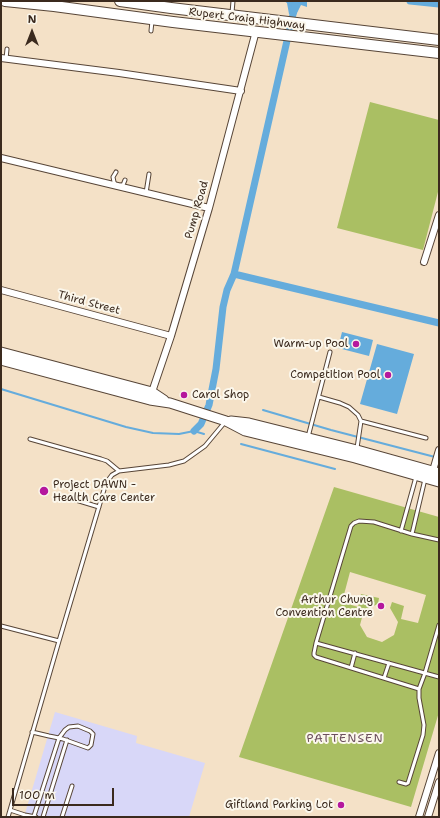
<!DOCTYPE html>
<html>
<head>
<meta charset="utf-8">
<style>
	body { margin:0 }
	#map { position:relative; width:440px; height:818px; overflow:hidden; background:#f4e1c7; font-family:"Shantell Sans",sans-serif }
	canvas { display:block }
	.frame { position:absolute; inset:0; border:2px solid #3b2a1e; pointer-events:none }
	.north { position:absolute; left:12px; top:12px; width:40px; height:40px; -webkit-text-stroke:3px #fbf7ec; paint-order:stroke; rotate:0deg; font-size:11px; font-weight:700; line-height:16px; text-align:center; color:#3b2a1e }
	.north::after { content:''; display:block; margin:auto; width:14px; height:18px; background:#3b2a1e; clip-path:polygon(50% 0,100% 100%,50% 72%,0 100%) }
	.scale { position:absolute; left:12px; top:788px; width:102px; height:18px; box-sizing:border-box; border:2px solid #3b2a1e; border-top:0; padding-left:5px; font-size:12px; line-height:14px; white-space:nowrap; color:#3b2a1e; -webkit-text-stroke:3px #fbf7ec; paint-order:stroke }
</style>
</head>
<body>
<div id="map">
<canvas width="440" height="818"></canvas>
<div class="frame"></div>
<div class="north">N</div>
<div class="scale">100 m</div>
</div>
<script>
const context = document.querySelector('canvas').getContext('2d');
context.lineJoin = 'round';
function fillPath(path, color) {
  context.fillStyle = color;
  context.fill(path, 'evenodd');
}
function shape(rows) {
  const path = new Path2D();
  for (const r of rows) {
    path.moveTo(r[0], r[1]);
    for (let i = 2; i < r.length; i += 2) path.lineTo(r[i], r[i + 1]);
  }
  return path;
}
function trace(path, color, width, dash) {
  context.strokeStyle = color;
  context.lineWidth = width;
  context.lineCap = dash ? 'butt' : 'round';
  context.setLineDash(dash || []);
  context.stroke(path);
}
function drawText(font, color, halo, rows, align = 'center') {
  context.font = font + ' "Shantell Sans",sans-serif';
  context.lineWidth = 4;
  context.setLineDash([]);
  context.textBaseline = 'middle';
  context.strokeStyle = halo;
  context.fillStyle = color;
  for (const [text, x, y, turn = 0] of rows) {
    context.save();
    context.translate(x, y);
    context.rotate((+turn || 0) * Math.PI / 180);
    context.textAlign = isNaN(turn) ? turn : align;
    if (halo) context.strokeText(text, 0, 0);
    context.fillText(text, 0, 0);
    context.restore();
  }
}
fillPath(shape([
	[55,712,137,736,136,743,205,763,189,817,24,817]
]), '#d8d7f8');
fillPath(shape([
	[370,102,439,120,439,188,423,250,337,228],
	[334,487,439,517,439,712,411,807,239,757],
	[350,572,426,595,418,623,401,619,404,606,392,602,390,608,398,622,394,635,382,642,367,637,360,625,364,610,378,604,379,598,361,594,358,607,342,602]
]), '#aabf63');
fillPath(shape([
	[284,1,307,1,307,7,301,5,296,15,289,14,287,3],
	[342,332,373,340,369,356,338,348],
	[377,344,414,354,397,414,360,404]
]), '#65acdc');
trace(shape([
	[1,389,126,427,153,433,179,434,194,431,204,434],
	[263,410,331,430,435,457],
	[241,444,335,469]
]), '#65acdc', 2);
trace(shape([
	[410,1,439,4],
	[234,274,439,323],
	[194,431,201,424,209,405,216,369,223,307,227,290,234,274,296,1]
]), '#65acdc', 7);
const lane = shape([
	[232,13,233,1],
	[151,31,152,21],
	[6,59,7,49],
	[115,184,114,182,113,177,116,172],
	[121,185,123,185,125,180],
	[146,193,149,174],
	[319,397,340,403,349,407,358,415,361,421,357,448],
	[361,421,426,438],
	[308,437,330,352],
	[30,439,101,459,107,461,119,471],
	[66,497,99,507],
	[401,531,416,477],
	[412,534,425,479],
	[439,540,412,534,374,522,359,521,354,523,351,526,316,643,439,677],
	[1,626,59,641],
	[316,643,314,653,314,655,316,657,419,689,425,673,439,625],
	[351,668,355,653],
	[384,678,389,663],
	[32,732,49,736,59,738,63,739,88,748,91,745,93,734,90,731,78,726,69,727,65,730,59,738,34,816],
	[399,782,406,784,408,783,423,735,424,725,419,698,419,689],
	[10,810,25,815,36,817],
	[8,817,59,641,106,483,112,475,119,471,169,465,184,461,205,446,225,422],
	[43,817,67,740],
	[62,817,72,786]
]);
const street = shape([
	[1,58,119,73,241,91],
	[1,158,209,208],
	[424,262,439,215],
	[1,290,171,336],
	[152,392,171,336,209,208,256,31],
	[432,474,439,450],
	[419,817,439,753],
	[428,817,439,782]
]);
const secondary = shape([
	[1,352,152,392,164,400],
	[1,360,150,400,170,403,226,421,245,431,355,458,439,482],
	[231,421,249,423,357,450,439,473]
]);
const primary = shape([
	[5,1,54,6,173,22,439,53],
	[120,1,171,8,439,40]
]);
trace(lane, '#574537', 5);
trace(street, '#574537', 8);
trace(secondary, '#574537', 11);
trace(primary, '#574537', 12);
trace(lane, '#fff', 3);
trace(street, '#fff', 6);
trace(secondary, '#fff', 9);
trace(primary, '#fff', 10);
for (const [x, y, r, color] of [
	[356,344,4,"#b5179e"],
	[388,375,4,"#b5179e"],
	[184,395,4,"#b5179e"],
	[44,491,5,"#b5179e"],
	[381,606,4,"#b5179e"],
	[341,805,4,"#b5179e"]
]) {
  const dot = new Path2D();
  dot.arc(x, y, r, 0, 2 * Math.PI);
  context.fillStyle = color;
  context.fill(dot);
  trace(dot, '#fbf7ec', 1.5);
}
drawText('11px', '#3b2a1e', '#fbf7ec', [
	["Rupert Craig Highway",247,19,7],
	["Pump Road",197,210,-74],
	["Third Street",89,303,15]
]);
drawText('11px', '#3b2a1e', '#fbf7ec', [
	["Warm-up Pool",348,344],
	["Competition Pool",380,375],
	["Carol Shop",192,395,"left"],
	["Project DAWN -",53,485,"left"],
	["Health Care Center",53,498,"left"],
	["Arthur Chung",373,600],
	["Convention Centre",373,613],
	["Giftland Parking Lot",333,805]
], 'right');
context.letterSpacing = '1px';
drawText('12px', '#6c4f5d', '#fbf7ec', [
	["PATTENSEN",345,739]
]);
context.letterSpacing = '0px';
</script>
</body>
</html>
